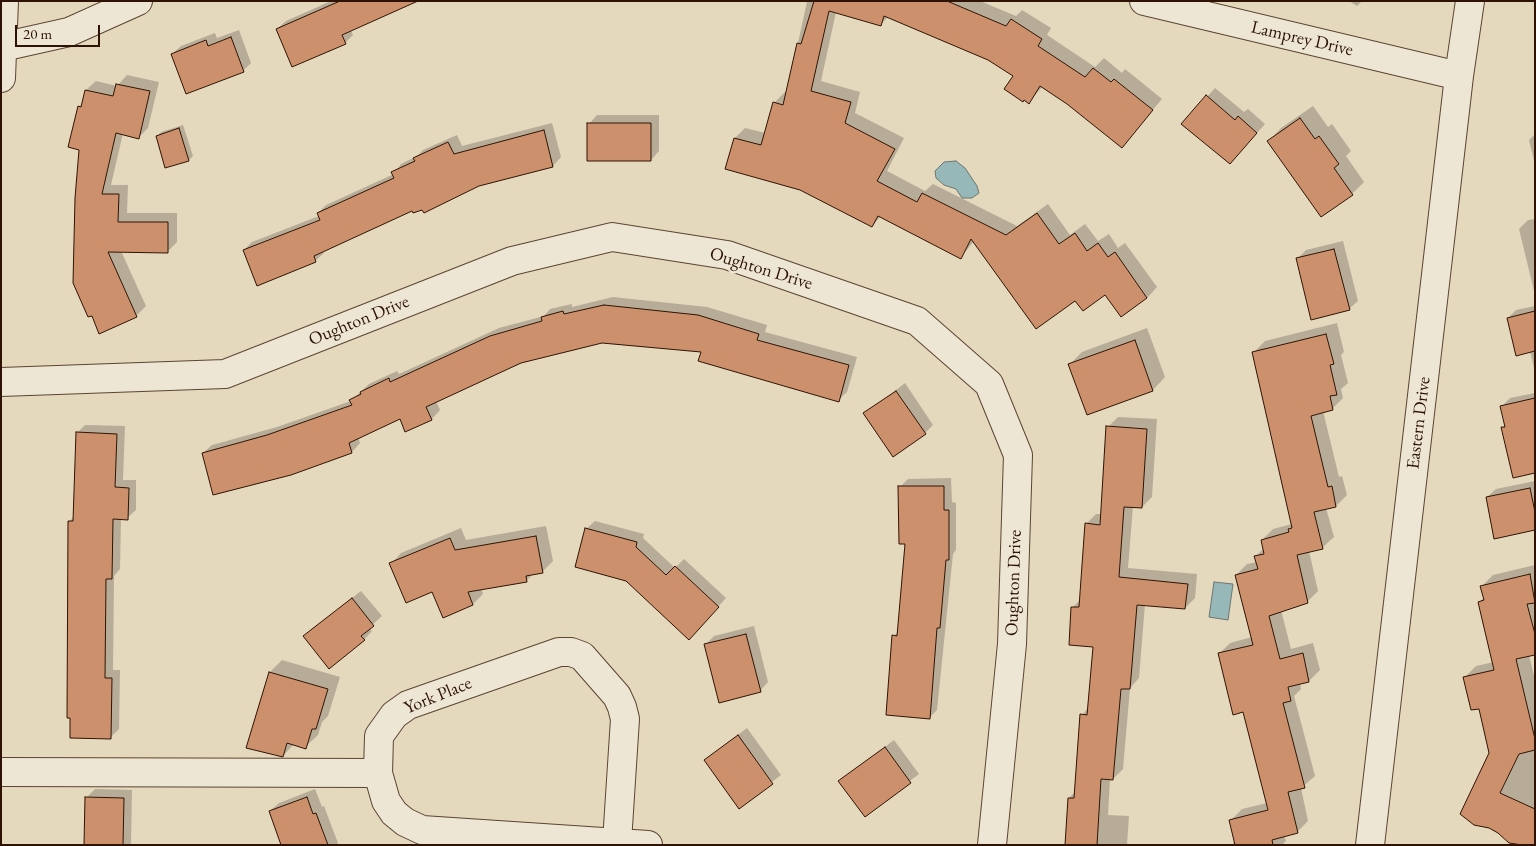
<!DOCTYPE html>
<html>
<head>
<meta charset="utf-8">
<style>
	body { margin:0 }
	#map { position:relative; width:1536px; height:846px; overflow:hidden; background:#e4d8bd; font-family:"EB Garamond",serif }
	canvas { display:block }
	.frame { position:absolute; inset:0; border:2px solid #2e1304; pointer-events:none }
	.scale { position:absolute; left:15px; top:25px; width:85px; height:22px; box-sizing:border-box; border:2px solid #2e1304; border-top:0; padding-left:6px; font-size:15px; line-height:18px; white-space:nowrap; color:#2e1304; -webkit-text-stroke:4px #ede6d4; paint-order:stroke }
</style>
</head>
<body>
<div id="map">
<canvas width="1536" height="846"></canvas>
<div class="frame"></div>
<div class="scale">20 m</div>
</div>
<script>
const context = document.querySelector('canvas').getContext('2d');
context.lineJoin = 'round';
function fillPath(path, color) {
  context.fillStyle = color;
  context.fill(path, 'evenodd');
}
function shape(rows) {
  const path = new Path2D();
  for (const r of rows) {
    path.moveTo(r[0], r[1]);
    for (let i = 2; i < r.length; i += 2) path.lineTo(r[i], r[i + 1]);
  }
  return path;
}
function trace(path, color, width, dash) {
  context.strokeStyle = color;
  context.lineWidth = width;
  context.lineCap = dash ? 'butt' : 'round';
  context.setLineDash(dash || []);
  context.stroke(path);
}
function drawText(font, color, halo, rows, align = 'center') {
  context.font = font + ' "EB Garamond",serif';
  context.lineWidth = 5;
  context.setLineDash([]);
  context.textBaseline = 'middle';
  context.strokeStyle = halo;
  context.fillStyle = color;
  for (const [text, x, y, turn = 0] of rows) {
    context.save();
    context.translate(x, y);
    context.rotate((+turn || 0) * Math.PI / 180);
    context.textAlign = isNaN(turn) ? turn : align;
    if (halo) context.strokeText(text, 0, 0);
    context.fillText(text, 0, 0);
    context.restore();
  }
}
const water = shape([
	[956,161,965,168,977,186,979,193,972,198,962,198,956,189,944,185,936,178,935,171,944,162,956,161],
	[1214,582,1233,584,1228,620,1209,617,1214,582]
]);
fillPath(water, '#97b8b9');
trace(water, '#6d7671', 1);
fillPath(shape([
	[331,1,415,1,351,30,353,35,345,43,277,29,286,21],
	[804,1,980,1,1016,16,1022,10,1051,28,1047,35,1095,67,1104,58,1122,73,1125,69,1162,99,1122,146,1068,103,1043,86,1029,102,1015,76,989,59,888,17,880,25,836,12,821,81,860,92,855,113,904,138,887,171,925,191,933,184,1017,226,1048,204,1070,235,1085,224,1098,241,1109,234,1118,248,1125,243,1157,287,1147,298,1106,293,974,241,961,257,881,216,872,226,801,189,727,169,735,138,745,128,765,133,775,102,785,92,787,93,807,2],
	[1349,1,1362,1,1357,6],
	[239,30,251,63,243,71,172,54,181,46,215,33,217,38],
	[127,75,159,82,148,128,139,137,123,133,111,185,128,185,127,213,177,213,177,242,167,252,121,251,146,306,136,316,100,332,80,149,79,107,83,103,86,90,96,81,117,86],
	[1215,88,1244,112,1248,109,1265,124,1230,163,1183,124],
	[1313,106,1328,127,1332,124,1351,151,1346,156,1364,182,1352,194,1269,141,1281,128],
	[597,115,659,115,659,151,651,160,589,124],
	[552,123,561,157,553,166,479,185,423,208,413,209,323,251,324,253,315,261,244,250,252,242,319,216,318,213,326,205,394,174,401,164,417,156,423,150,457,135,462,146],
	[183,125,193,156,189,160,157,136,161,132],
	[1535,134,1535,165,1529,140],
	[1535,219,1535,295,1519,229,1528,220],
	[1343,241,1358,301,1349,309,1297,259,1306,250],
	[613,297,707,307,767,325,765,332,857,357,847,392,838,400,703,351,602,342,521,362,436,401,440,410,432,419,406,430,400,418,358,437,360,443,352,452,290,474,203,453,212,445,277,427,351,401,369,384,397,371,399,374,499,328,544,316,550,309,572,304,572,307],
	[1535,306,1535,372,1530,351,1508,318,1516,310],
	[1337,323,1344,352,1341,355,1348,383,1341,389,1343,398,1332,409,1323,411,1339,477,1342,476,1347,495,1336,506,1326,508,1334,537,1323,547,1309,551,1318,591,1307,602,1281,610,1291,649,1313,643,1320,670,1309,681,1300,683,1301,689,1294,696,1315,776,1301,788,1308,821,1297,832,1284,835,1286,841,1282,845,1232,845,1235,840,1231,820,1242,809,1267,803,1244,711,1219,654,1230,643,1252,637,1236,575,1247,564,1257,562,1256,556,1264,548,1262,540,1273,529,1292,524,1254,352,1265,341],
	[1147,328,1165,377,1153,390,1087,413,1070,364,1082,352],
	[905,383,933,425,925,433,865,414],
	[1535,393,1535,471,1503,428,1506,425,1501,407,1510,398],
	[1118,417,1157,419,1152,497,1142,507,1133,506,1128,568,1197,574,1195,598,1185,608,1145,604,1139,678,1130,688,1123,769,1113,779,1110,779,1108,815,1129,816,1127,845,1066,845,1069,798,1075,792,1082,715,1089,707,1094,646,1073,607,1080,600,1086,524,1096,514,1102,514,1108,427],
	[85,425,125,426,123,480,136,480,136,510,127,518,121,518,120,569,114,576,113,670,120,670,119,729,111,737,70,521,74,516,77,433],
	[951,478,952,502,956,503,956,550,953,554,937,710,929,718,894,636,899,630,906,542,900,487,908,479],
	[1535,481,1535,528,1487,497,1496,489],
	[595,521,644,534,643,538,675,568,684,559,726,598,697,630,586,529],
	[546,526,553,561,542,572,533,574,526,581,481,588,483,594,473,604,433,590,391,564,401,553,461,528,466,540],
	[1535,565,1535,654,1529,655,1535,680,1535,845,1509,842,1479,707,1465,677,1476,666,1494,662,1479,602,1485,597,1482,586,1493,575],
	[361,591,382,616,369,628,372,631,364,640,313,628],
	[754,626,768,682,760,691,705,645,714,636],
	[282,660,340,677,328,716,322,722,318,735,305,747,294,744,283,756,270,672],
	[747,728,781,775,739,807,705,760],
	[894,740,919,774,865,815,840,781],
	[95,789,132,790,131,845,86,845,86,798],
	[315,789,322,807,324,806,338,843,336,845,283,845,270,811,279,803]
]), '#0003');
const building = shape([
	[340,1,418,1,342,35,346,44,292,67,276,29,340,1],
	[814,1,947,1,1006,26,1011,19,1042,39,1038,46,1085,77,1093,68,1111,82,1114,79,1153,110,1122,148,1067,104,1040,86,1029,104,1024,100,1023,102,1004,89,1013,76,988,60,884,16,881,26,829,11,811,91,851,102,845,123,895,149,877,181,917,202,922,193,1006,235,1037,213,1059,244,1075,233,1087,251,1098,243,1108,257,1115,252,1147,298,1121,317,1105,295,1083,311,1075,301,1036,329,971,239,961,259,878,216,872,227,800,190,725,169,734,138,761,145,773,102,783,105,797,43,801,44,814,1],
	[231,37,244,72,186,94,171,54,206,40,208,46,231,37],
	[116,84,150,91,139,139,116,133,102,194,119,194,118,222,168,222,168,253,108,252,137,317,99,334,92,316,88,317,73,283,75,198,79,150,68,147,78,106,81,107,85,90,113,96,116,84],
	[1206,95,1235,120,1238,116,1257,133,1230,164,1181,124,1206,95],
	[1300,118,1315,139,1319,136,1339,164,1334,168,1353,195,1321,217,1267,141,1300,118],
	[587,123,651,123,651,161,587,161,587,123],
	[179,128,189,161,165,168,156,136,179,128],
	[544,130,553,167,479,186,424,213,422,210,413,213,412,211,314,256,316,262,257,286,243,250,320,220,317,213,394,178,391,172,415,161,413,158,448,142,454,154,544,130],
	[1334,249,1350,310,1311,320,1296,258,1334,249],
	[604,305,698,315,759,334,757,340,849,365,839,402,698,361,701,352,602,343,521,363,426,407,432,420,405,432,400,419,349,443,352,453,291,475,213,495,202,453,267,435,352,405,349,400,361,394,360,392,389,378,390,382,490,336,542,321,541,317,563,311,564,314,604,305],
	[1535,311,1535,351,1516,356,1507,318,1535,311],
	[1326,334,1334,364,1330,365,1337,395,1330,396,1333,410,1311,416,1328,487,1332,486,1336,507,1314,512,1323,549,1297,555,1308,603,1269,616,1280,659,1303,653,1309,682,1288,687,1291,701,1283,703,1305,788,1288,792,1298,833,1272,840,1273,845,1235,845,1229,820,1268,810,1243,712,1233,715,1218,653,1253,645,1235,575,1258,569,1254,556,1264,554,1261,540,1289,532,1288,529,1292,528,1252,352,1326,334],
	[1135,340,1153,391,1087,415,1068,364,1135,340],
	[896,391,926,434,893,457,863,413,896,391],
	[1535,398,1535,473,1513,478,1501,427,1505,427,1500,406,1535,398],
	[1106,426,1147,429,1142,508,1124,507,1119,577,1188,584,1185,609,1137,605,1130,689,1121,689,1113,780,1101,779,1097,845,1065,845,1068,798,1074,798,1080,714,1087,715,1093,647,1069,645,1071,607,1079,607,1085,523,1100,525,1106,426],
	[76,432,117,434,115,487,129,488,128,520,113,519,112,579,106,579,105,678,112,678,111,739,70,738,70,718,67,718,68,521,73,521,76,432],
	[898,486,944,486,944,510,949,510,949,560,946,560,940,628,937,628,930,719,886,715,892,635,897,636,905,544,899,544,898,486],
	[1530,488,1535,512,1535,530,1494,539,1486,497,1530,488],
	[585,528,637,542,636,547,666,575,675,566,719,607,689,640,626,581,575,567,585,528],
	[536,536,543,573,526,576,527,582,468,592,473,605,443,618,432,592,406,603,389,563,450,538,455,550,536,536],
	[1530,574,1535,603,1527,604,1535,634,1535,655,1516,659,1535,739,1535,750,1519,754,1500,793,1535,809,1535,845,1522,845,1509,843,1498,833,1489,828,1474,825,1460,814,1489,753,1479,709,1471,710,1463,677,1494,670,1478,602,1484,600,1480,586,1530,574],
	[352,598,374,626,361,636,365,640,329,669,303,636,352,598],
	[746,634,761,692,719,703,704,644,746,634],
	[269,672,328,689,316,729,312,729,306,749,287,743,283,757,246,748,269,672],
	[738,735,773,784,739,809,704,760,738,735],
	[885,747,911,783,865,817,838,781,885,747],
	[85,797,124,798,123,845,84,845,85,797],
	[307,797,313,814,316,813,328,845,281,845,269,811,307,797]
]);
fillPath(building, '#cc916c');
trace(building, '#2e1304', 1);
const minor = shape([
	[1144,1,1459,76],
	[2,47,69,32,138,1],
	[1,78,4,1],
	[1,382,225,374,512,261,612,237,727,255,917,321,989,384,1018,455,1012,644,992,845],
	[1,772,378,773],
	[617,842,625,719,622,707,617,696,582,656,571,652,559,652,408,705,394,715,379,736,378,773,386,801,394,813,405,822,422,830,648,845],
	[1370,845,1459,76,1470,1]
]);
trace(minor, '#5c4432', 30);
trace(minor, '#ede6d4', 28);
drawText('18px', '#2e1304', '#ede6d4', [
	["Lamprey Drive",1302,39,13],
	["Oughton Drive",761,269,17],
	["Oughton Drive",359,321,-22],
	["Eastern Drive",1419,423,-83],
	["Oughton Drive",1014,583,-88],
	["York Place",438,696,-22]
]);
</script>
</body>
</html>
